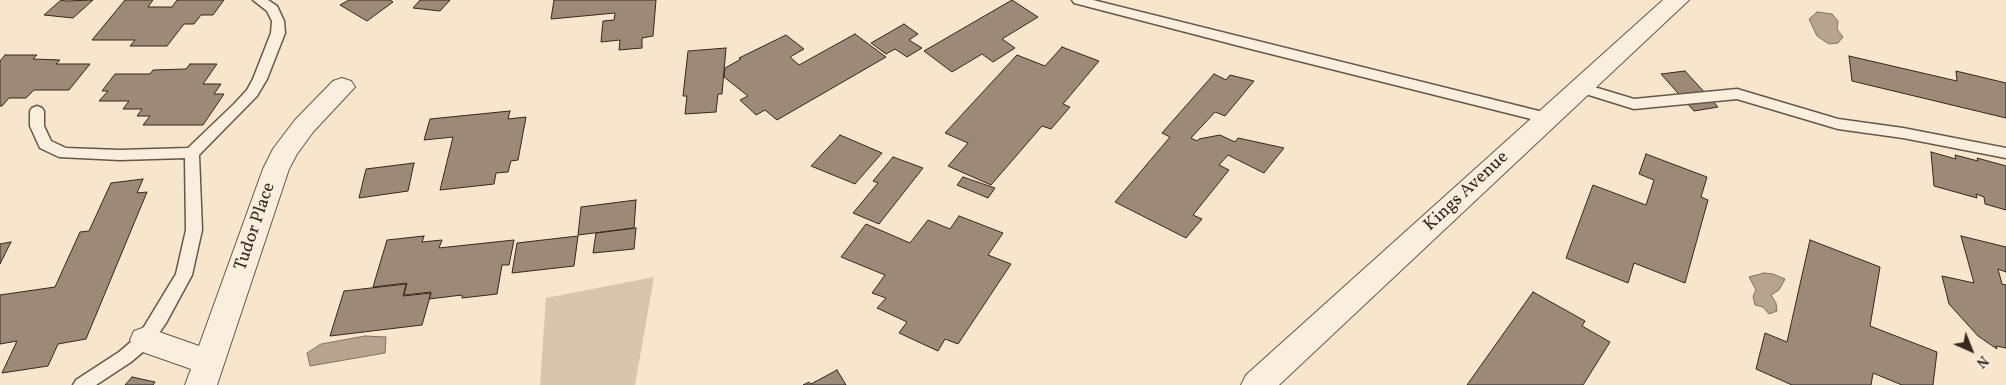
<!DOCTYPE html>
<html>
<head>
<meta charset="utf-8">
<style>
	body { margin:0 }
	#map { position:relative; width:2006px; height:385px; overflow:hidden; background:#f7e5cc; font-family:Vollkorn,serif }
	canvas { display:block }
	.north { position:absolute; left:1946px; top:325px; width:50px; height:50px; -webkit-text-stroke:4px #faeede; paint-order:stroke; rotate:136deg; font-size:14px; font-weight:700; line-height:20px; text-align:center; color:#39261d }
	.north::after { content:''; display:block; margin:auto; width:18px; height:22px; background:#39261d; clip-path:polygon(50% 0,100% 100%,50% 72%,0 100%) }
</style>
</head>
<body>
<div id="map">
<canvas width="2006" height="385"></canvas>
<div class="north">N</div>
</div>
<script>
const context = document.querySelector('canvas').getContext('2d');
context.lineJoin = 'round';
function fillPath(path, color) {
  context.fillStyle = color;
  context.fill(path, 'evenodd');
}
function shape(rows) {
  const path = new Path2D();
  for (const r of rows) {
    path.moveTo(r[0], r[1]);
    for (let i = 2; i < r.length; i += 2) path.lineTo(r[i], r[i + 1]);
  }
  return path;
}
function trace(path, color, width, dash) {
  context.strokeStyle = color;
  context.lineWidth = width;
  context.lineCap = dash ? 'butt' : 'round';
  context.setLineDash(dash || []);
  context.stroke(path);
}
function drawText(font, color, halo, rows, align = 'center') {
  context.font = font + ' Vollkorn,serif';
  context.lineWidth = 4;
  context.setLineDash([]);
  context.textBaseline = 'middle';
  context.strokeStyle = halo;
  context.fillStyle = color;
  for (const [text, x, y, turn = 0] of rows) {
    context.save();
    context.translate(x, y);
    context.rotate((+turn || 0) * Math.PI / 180);
    context.textAlign = isNaN(turn) ? turn : align;
    if (halo) context.strokeText(text, 0, 0);
    context.fillText(text, 0, 0);
    context.restore();
  }
}
fillPath(shape([
	[654,277,635,385,540,385,546,298]
]), '#d7c5ae');
const water = shape([
	[1817,12,1832,14,1838,21,1837,29,1843,37,1838,43,1829,44,1817,36,1809,19,1817,12],
	[1764,273,1773,274,1785,279,1779,290,1771,295,1776,303,1777,311,1769,314,1763,307,1755,305,1753,296,1756,290,1749,277,1764,273],
	[365,336,386,337,385,353,310,366,307,353,321,344,365,336]
]);
fillPath(water, '#b6a490');
trace(water, '#847262', 1);
const building = shape([
	[61,0,66,1,93,0,73,18,44,15,61,0],
	[125,0,153,0,148,7,172,7,177,0,224,0,213,15,201,15,194,24,184,24,167,46,130,46,135,40,92,40,125,0],
	[349,0,390,0,393,2,367,21,340,5,349,0],
	[420,0,450,0,440,11,413,8,420,0],
	[554,0,656,0,653,36,642,38,642,48,619,50,620,40,601,42,603,21,614,20,615,13,551,19,554,0],
	[1012,0,1038,17,1002,39,1015,48,993,62,982,54,952,72,924,51,1012,0],
	[904,24,918,34,909,40,922,48,907,57,895,49,886,54,871,43,904,24],
	[855,34,886,57,777,120,765,110,756,115,740,100,748,96,724,77,725,68,741,59,739,58,786,35,804,49,790,57,799,65,855,34],
	[1062,47,1099,61,1063,104,1070,107,1051,129,1042,126,991,185,948,166,968,143,945,133,1017,55,1045,66,1062,47],
	[726,48,722,94,718,94,716,112,685,114,687,96,683,96,688,51,726,48],
	[5,55,37,55,33,59,60,60,56,64,90,64,69,90,34,90,26,98,9,98,2,106,0,106,0,61,5,55],
	[1849,56,1957,81,1956,71,2006,83,2006,118,1852,81,1849,56],
	[190,64,217,64,203,84,221,84,214,94,224,94,203,125,143,125,150,116,137,116,142,109,123,109,129,101,99,101,108,91,102,91,115,74,150,74,153,70,186,69,190,64],
	[1685,71,1718,107,1694,111,1661,74,1685,71],
	[1214,74,1226,80,1230,75,1254,81,1225,116,1215,112,1191,138,1197,141,1199,139,1220,135,1235,142,1238,138,1284,148,1264,173,1228,155,1219,165,1229,170,1193,215,1202,219,1186,238,1115,202,1170,137,1162,133,1214,74],
	[510,111,508,119,526,117,518,160,511,161,508,172,496,173,494,184,440,190,453,137,424,140,430,119,510,111],
	[840,135,882,153,855,184,811,166,840,135],
	[1931,152,1956,159,1955,155,1978,161,1977,158,2006,166,2006,210,1985,204,1984,197,1976,194,1977,198,1934,186,1931,152],
	[1646,154,1707,177,1701,197,1708,200,1685,283,1634,263,1628,283,1566,258,1593,185,1646,205,1654,180,1639,174,1646,154],
	[893,157,923,168,879,224,853,213,878,183,873,181,893,157],
	[414,163,408,191,359,198,366,169,414,163],
	[963,177,995,188,988,198,957,185,963,177],
	[143,179,137,193,147,192,86,339,58,344,48,366,2,373,17,341,0,344,0,295,55,287,80,232,89,231,111,183,143,179],
	[636,200,634,228,578,235,581,207,636,200],
	[959,216,1003,233,988,255,1011,264,958,344,945,339,938,351,899,333,907,322,877,308,886,298,872,293,885,275,841,257,866,224,910,243,928,220,950,229,959,216],
	[636,228,634,249,593,253,596,233,636,228],
	[424,236,422,242,442,240,439,248,514,240,509,265,502,265,497,294,462,298,462,295,429,299,431,292,404,295,407,283,373,287,387,240,424,236],
	[578,236,574,266,512,273,517,243,578,236],
	[1961,236,2006,247,2006,272,1998,269,2002,284,2006,285,2006,348,1996,346,1997,349,1978,336,1949,304,1942,276,1974,283,1961,236],
	[1810,240,1880,267,1870,326,1937,352,1933,385,1902,385,1873,373,1871,385,1792,385,1756,369,1765,333,1787,342,1810,240],
	[11,242,0,264,0,244,11,242],
	[406,284,403,296,431,293,422,325,330,336,344,291,406,284],
	[1533,292,1585,321,1582,326,1610,342,1583,385,1467,385,1533,292],
	[837,370,846,385,803,385,809,382,811,384,837,370],
	[132,377,155,382,153,385,125,385,132,377]
]);
fillPath(building, '#9c8978');
trace(building, '#39261d', 1);
const service = shape([
	[253,0,268,0,277,6,284,21,285,33,267,79,257,96,199,155,202,230,192,275,166,323,151,345,131,362,96,385,73,385,76,380,119,352,139,335,176,274,186,230,185,158,120,160,59,157,40,148,30,126,30,111,32,108,37,106,42,108,44,111,44,126,51,141,66,148,120,150,188,148,234,104,247,90,253,79,271,33,272,21,267,11,253,0],
	[1072,0,1093,0,1547,113,1552,115,1554,118,1552,121,1547,123,1251,49,1074,3,1072,0],
	[1581,83,1634,99,1737,89,1838,119,1903,128,2006,148,2006,158,1903,138,1838,129,1737,99,1634,109,1576,91,1574,88,1576,85,1581,83]
]);
const minor = shape([
	[342,78,351,81,355,87,313,132,297,154,289,169,217,385,185,385,191,369,134,349,130,340,134,331,145,327,199,346,263,169,273,149,295,120,333,81,342,78]
]);
const tertiary = shape([
	[1663,0,1689,0,1279,385,1241,385,1246,375,1663,0]
]);
trace(service, '#685649', 3);
trace(minor, '#685649', 2);
trace(tertiary, '#685649', 2);
fillPath(service, '#faeede');
fillPath(minor, '#faeede');
fillPath(tertiary, '#faeede');
drawText('18px', '#39261d', '#faeede', [
	["Kings Avenue",1467,192,-43],
	["Tudor Place",256,227,-71]
]);
</script>
</body>
</html>
